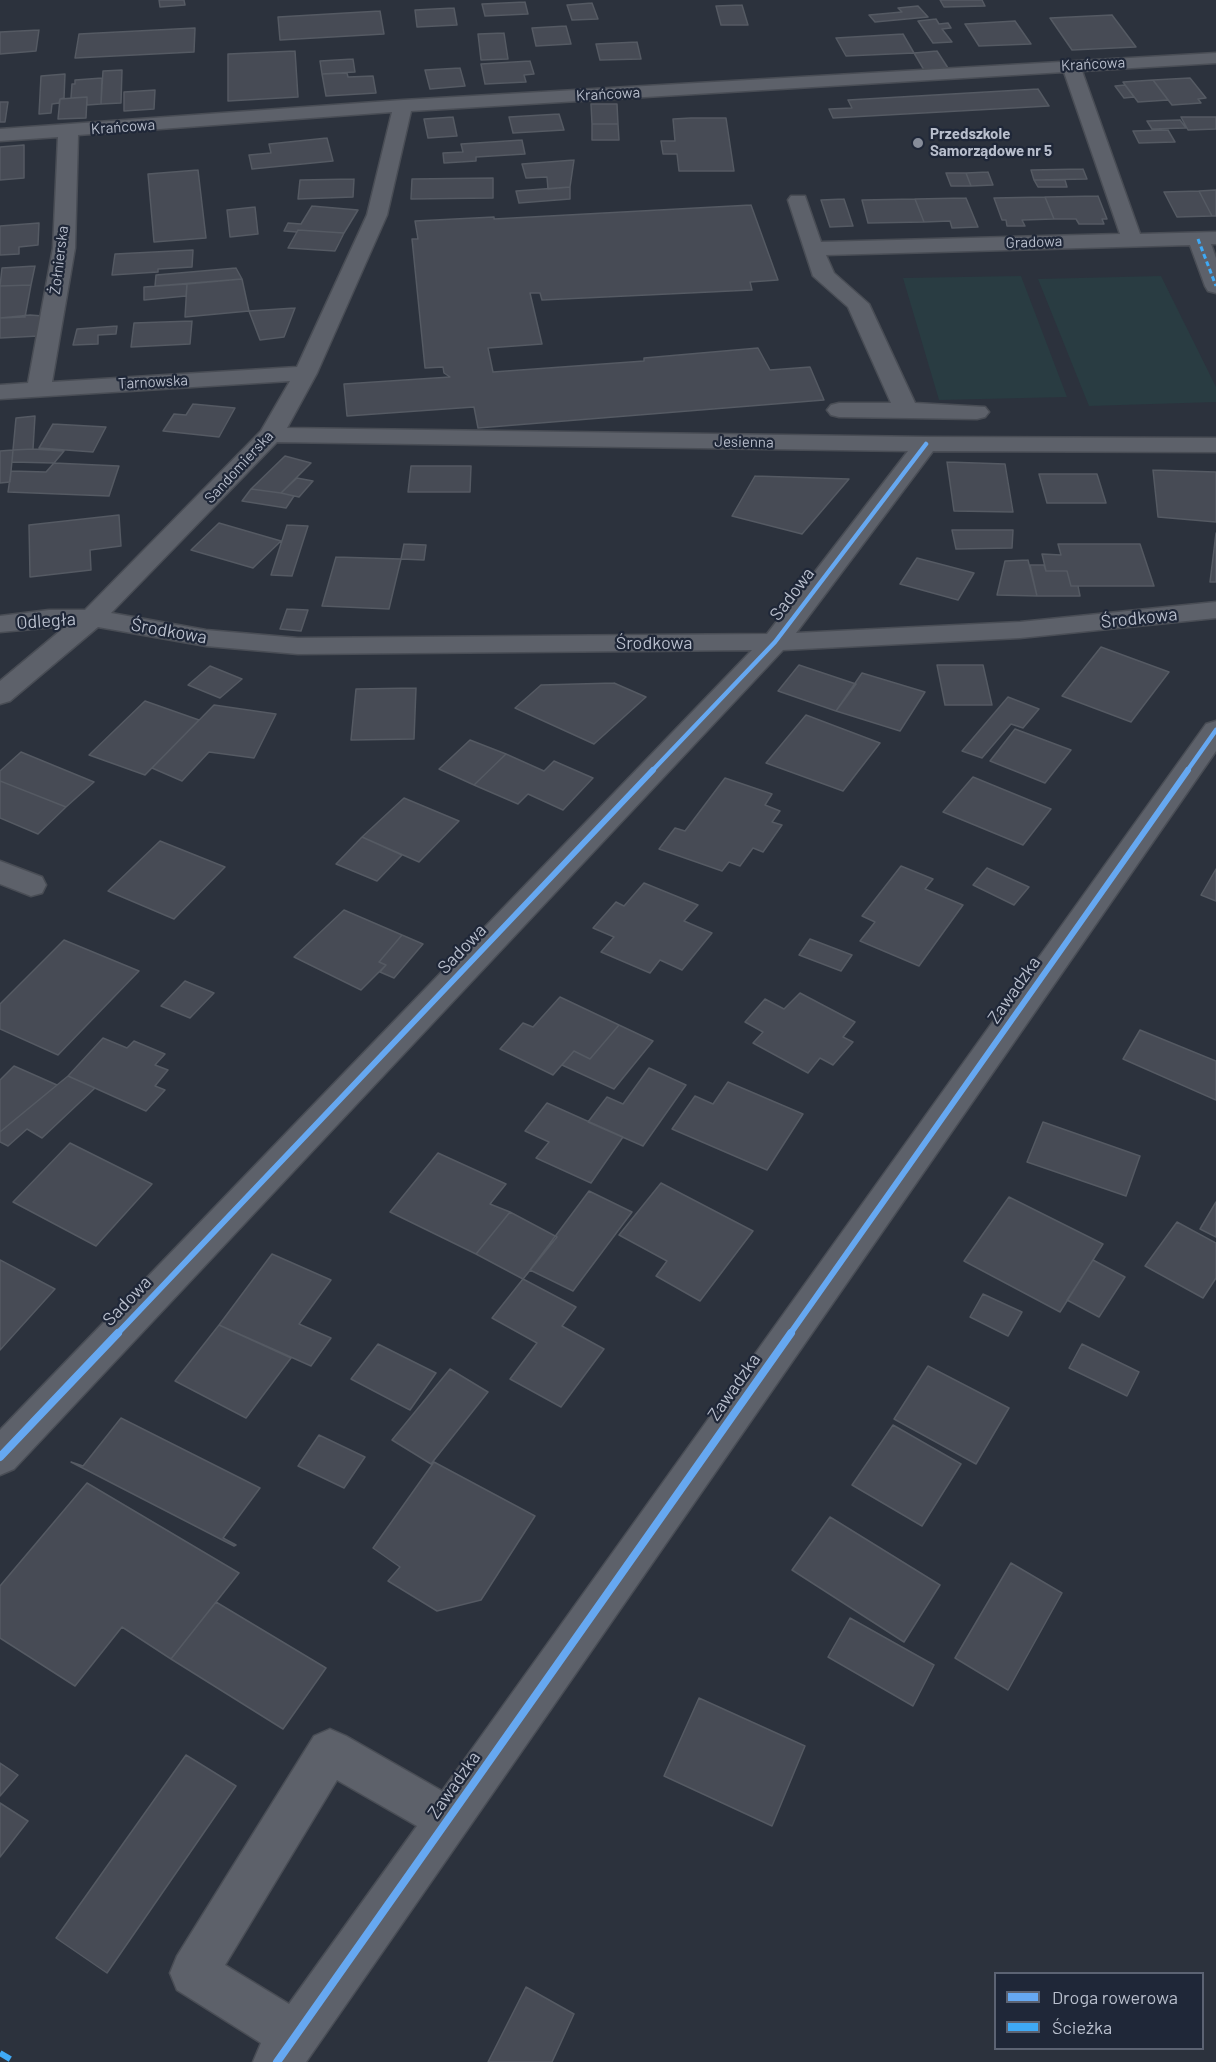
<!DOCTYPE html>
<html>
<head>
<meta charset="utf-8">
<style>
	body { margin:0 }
	#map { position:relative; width:1216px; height:2062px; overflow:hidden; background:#2c323d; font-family:Barlow,sans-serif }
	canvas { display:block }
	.legend { position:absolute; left:994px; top:1972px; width:210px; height:78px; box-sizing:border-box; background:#1f2738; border:2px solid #5c6373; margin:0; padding:8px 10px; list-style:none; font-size:18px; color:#b8becc }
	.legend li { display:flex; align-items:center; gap:12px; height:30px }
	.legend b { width:30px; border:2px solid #5c6373 }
</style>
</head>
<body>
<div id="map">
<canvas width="1216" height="2062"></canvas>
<ul class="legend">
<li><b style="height:8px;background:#66a8f1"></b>Droga rowerowa</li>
<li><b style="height:8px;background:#3fa9f5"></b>Ścieżka</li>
</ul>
</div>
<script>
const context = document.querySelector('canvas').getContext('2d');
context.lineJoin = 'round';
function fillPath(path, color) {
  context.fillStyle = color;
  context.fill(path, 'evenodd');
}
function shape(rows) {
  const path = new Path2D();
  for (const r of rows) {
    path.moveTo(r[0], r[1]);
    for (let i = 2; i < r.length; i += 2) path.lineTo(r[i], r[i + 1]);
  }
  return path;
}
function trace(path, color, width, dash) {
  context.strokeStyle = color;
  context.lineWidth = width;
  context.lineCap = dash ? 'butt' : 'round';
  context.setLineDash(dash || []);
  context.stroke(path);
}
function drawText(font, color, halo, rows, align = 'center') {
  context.font = font + ' Barlow,sans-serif';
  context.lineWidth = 4.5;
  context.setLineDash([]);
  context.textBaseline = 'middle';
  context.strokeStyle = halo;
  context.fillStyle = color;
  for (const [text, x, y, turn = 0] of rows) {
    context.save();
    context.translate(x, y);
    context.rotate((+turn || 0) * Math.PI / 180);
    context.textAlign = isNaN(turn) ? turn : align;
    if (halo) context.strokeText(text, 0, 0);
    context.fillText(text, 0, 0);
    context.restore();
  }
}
fillPath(shape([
	[1021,276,1067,397,939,400,903,278],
	[1161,276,1216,387,1216,402,1089,406,1038,279]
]), '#293c42');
const building = shape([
	[159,0,184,0,185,5,160,7,159,0],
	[940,0,982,0,985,6,944,7,940,0],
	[525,2,528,14,485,16,482,4,525,2],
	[592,3,598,19,572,20,567,5,592,3],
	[742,5,748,25,721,25,716,6,742,5],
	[918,6,928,17,875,22,869,15,902,12,898,8,918,6],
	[454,8,457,25,417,27,415,10,454,8],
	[380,11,384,34,280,40,278,17,380,11],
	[1112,15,1136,47,1072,50,1050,18,1112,15],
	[936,19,939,24,948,23,951,28,942,29,952,42,933,43,918,21,936,19],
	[1015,21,1031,44,979,46,965,24,1015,21],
	[566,26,571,44,536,46,532,28,566,26],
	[195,28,194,52,75,58,79,34,195,28],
	[39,30,36,51,0,54,0,32,39,30],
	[504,33,508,59,481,60,478,34,504,33],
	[903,34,914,53,846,56,836,38,903,34],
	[637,42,641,59,600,60,596,44,637,42],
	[295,51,298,97,228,101,228,54,295,51],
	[937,51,948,68,924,70,914,53,937,51],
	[353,59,355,72,322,74,320,61,353,59],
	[530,61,534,74,524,75,526,82,485,84,481,64,530,61],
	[460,68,465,86,430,89,425,70,460,68],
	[122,70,121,103,101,104,103,71,122,70],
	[347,73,348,77,373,76,376,93,326,96,322,74,347,73],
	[65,74,64,98,60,99,59,103,52,104,51,113,39,114,41,76,65,74],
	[102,78,101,104,87,105,87,97,71,98,72,84,75,84,75,80,102,78],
	[1190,78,1206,98,1198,99,1201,103,1172,105,1153,80,1190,78],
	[1153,80,1168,100,1138,102,1123,82,1153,80],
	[1125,85,1134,97,1124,98,1115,86,1125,85],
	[1038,89,1049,106,833,118,829,109,852,108,848,100,1038,89],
	[155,90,154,109,124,111,124,92,155,90],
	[87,97,86,118,58,119,60,99,87,97],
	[0,102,8,102,5,122,0,122,0,102],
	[591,104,617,104,618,124,592,124,591,104],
	[559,114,564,130,513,133,509,117,559,114],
	[453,117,457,136,428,138,424,119,453,117],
	[1181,117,1216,117,1216,129,1188,130,1181,117],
	[691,118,726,118,734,171,679,171,677,154,663,154,661,141,675,141,673,119,691,118],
	[1180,120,1186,128,1152,129,1147,121,1180,120],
	[592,124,618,124,619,140,592,140,592,124],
	[1168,130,1175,142,1139,143,1133,131,1168,130],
	[327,138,333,161,252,169,249,155,271,153,269,144,327,138],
	[522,140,525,154,476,157,476,161,444,163,443,153,463,152,461,144,522,140],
	[24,145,24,178,0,180,0,147,24,145],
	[574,160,570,187,548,189,547,177,526,178,522,164,574,160],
	[1083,169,1087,179,1034,180,1031,170,1083,169],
	[198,170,206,238,154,242,148,174,198,170],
	[988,172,993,185,971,186,966,173,988,172],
	[946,173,966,173,971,186,951,186,946,173],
	[493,178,493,198,411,199,412,179,493,178],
	[354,179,353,197,298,199,300,180,354,179],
	[1034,180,1065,180,1067,187,1038,187,1034,180],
	[570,187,570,199,519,203,516,191,570,187],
	[1216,190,1216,216,1212,216,1199,191,1216,190],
	[1199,191,1212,216,1177,217,1164,192,1199,191],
	[1098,196,1107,219,1102,219,1104,224,1079,224,1076,219,1054,219,1045,197,1098,196],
	[1045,197,1054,219,1022,220,1025,226,1007,226,1006,220,1002,220,994,198,1045,197],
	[966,198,978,227,952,228,950,221,924,222,915,199,966,198],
	[844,199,853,226,830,227,821,200,844,199],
	[915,199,924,222,868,223,862,200,915,199],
	[751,205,778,280,750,282,752,290,542,300,540,293,530,293,542,344,488,348,493,372,644,361,644,358,758,348,770,370,810,367,824,400,478,428,474,407,347,416,344,384,450,377,444,373,443,367,425,368,412,239,418,239,415,221,494,217,494,219,751,205],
	[312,206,358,210,344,233,298,230,297,232,284,231,288,223,301,224,312,206],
	[255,207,258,234,230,237,227,210,255,207],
	[39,223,38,245,19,247,19,254,0,255,0,226,39,223],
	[298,230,344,233,335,251,288,248,298,230],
	[193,250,192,267,158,269,158,272,112,275,115,254,193,250],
	[35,266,31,285,0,286,2,268,35,266],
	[236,268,242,279,155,286,156,275,236,268],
	[242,279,249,311,185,317,187,284,242,279],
	[187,284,186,296,144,300,144,287,187,284],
	[31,285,25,317,0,318,0,286,31,285],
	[295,308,284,337,260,340,249,311,295,308],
	[30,315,43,316,39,336,0,338,0,318,30,315],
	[192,321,190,344,131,347,134,323,192,321],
	[117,326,116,334,98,335,98,344,73,345,77,329,117,326],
	[193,404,235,408,219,437,163,431,174,414,186,415,193,404],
	[35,416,33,449,13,450,16,418,35,416],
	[53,424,106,427,93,452,39,448,53,424],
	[13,450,10,482,0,483,0,451,13,450],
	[13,450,33,449,64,451,54,463,12,462,13,450],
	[285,456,311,463,281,493,251,489,285,456],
	[947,462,1005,464,1013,512,954,511,947,462],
	[54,463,119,466,109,496,8,492,11,471,46,472,54,463],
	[411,466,471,466,470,492,408,492,411,466],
	[1153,470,1216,472,1216,522,1158,517,1153,470],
	[1039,474,1097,474,1106,503,1047,503,1039,474],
	[755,476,849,479,802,534,732,516,755,476],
	[297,478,313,481,299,497,281,493,297,478],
	[251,489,281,493,294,496,286,508,242,501,251,489],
	[119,515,121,546,90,550,91,570,30,577,29,525,119,515],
	[219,523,281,541,253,568,191,550,219,523],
	[287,525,308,526,292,576,271,575,287,525],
	[952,530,1013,530,1012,548,956,549,952,530],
	[1216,533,1216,582,1210,582,1216,533],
	[404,544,426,545,424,560,401,559,404,544],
	[1058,544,1140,544,1154,586,1071,586,1067,571,1046,571,1042,554,1061,555,1058,544],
	[336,557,401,559,389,609,322,606,336,557],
	[917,558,974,573,958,600,900,584,917,558],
	[1028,560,1037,596,997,595,1005,561,1028,560],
	[1030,565,1044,565,1046,571,1067,571,1071,586,1078,586,1080,596,1037,596,1030,565],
	[287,609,308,610,301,631,280,629,287,609],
	[1101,647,1169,672,1131,722,1062,696,1101,647],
	[799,665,856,684,836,711,778,691,799,665],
	[937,665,983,665,992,705,945,705,937,665],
	[210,666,242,679,220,698,188,685,210,666],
	[862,673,925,692,900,731,836,711,862,673],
	[614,683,646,697,594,744,515,708,541,685,614,683],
	[416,688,414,739,351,740,356,689,416,688],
	[1008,697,1039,709,1023,728,1011,724,982,758,962,751,1008,697],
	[145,701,199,720,145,775,89,755,145,701],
	[214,705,276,714,254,758,209,752,182,781,152,768,214,705],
	[806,715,880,743,843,791,766,763,806,715],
	[1015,729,1071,750,1045,783,990,761,1015,729],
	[470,740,506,754,474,785,439,769,470,740],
	[21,752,94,782,66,807,0,781,0,771,21,752],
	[506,754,544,771,554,761,593,778,563,810,528,794,518,804,474,785,506,754],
	[973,777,1051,809,1023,845,943,812,973,777],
	[725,778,772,794,765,805,780,811,772,822,782,825,763,852,753,848,740,866,729,862,722,871,659,849,675,828,685,831,725,778],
	[0,781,66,807,38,834,0,818,0,781],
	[404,798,459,821,419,862,362,837,404,798],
	[362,837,402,855,377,881,336,864,362,837],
	[160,841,225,867,174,919,108,891,160,841],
	[901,866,933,879,925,889,963,905,919,966,860,941,875,922,862,916,901,866],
	[987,868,1029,887,1014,905,973,885,987,868],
	[1216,869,1216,901,1201,895,1216,869],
	[644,883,698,905,684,921,712,933,682,970,660,960,650,973,601,952,614,937,593,928,616,902,624,906,644,883],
	[344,910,402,935,379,962,386,965,361,990,294,957,344,910],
	[402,935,423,944,394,978,380,972,386,965,379,962,402,935],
	[810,939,852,955,841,971,799,955,810,939],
	[64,940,139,971,58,1055,0,1029,0,1004,64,940],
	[185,981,214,993,190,1018,161,1006,185,981],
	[800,993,855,1022,843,1037,853,1042,833,1065,820,1058,808,1073,753,1043,763,1032,745,1022,765,999,784,1009,800,993],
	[560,997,619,1025,590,1059,574,1051,553,1075,500,1049,523,1023,533,1027,560,997],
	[619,1025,653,1041,614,1089,562,1065,574,1051,590,1059,619,1025],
	[1140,1030,1216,1061,1216,1100,1123,1059,1140,1030],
	[103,1038,127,1048,134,1041,165,1054,155,1065,168,1070,155,1086,165,1090,146,1111,68,1076,103,1038],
	[14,1066,57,1085,0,1132,0,1080,14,1066],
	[649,1068,686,1085,643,1146,588,1122,607,1097,623,1104,649,1068],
	[68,1076,95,1088,42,1138,27,1129,8,1146,0,1142,0,1132,68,1076],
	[728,1082,803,1114,767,1170,672,1129,695,1096,713,1104,728,1082],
	[547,1103,623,1137,591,1183,536,1158,549,1142,525,1131,547,1103],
	[1043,1122,1140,1156,1126,1196,1027,1162,1043,1122],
	[70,1143,152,1184,96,1246,13,1202,70,1143],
	[438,1153,506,1184,490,1204,510,1212,476,1254,390,1212,438,1153],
	[661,1183,753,1231,700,1301,656,1276,667,1261,619,1235,661,1183],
	[589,1191,632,1212,573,1291,530,1270,589,1191],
	[1009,1197,1103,1244,1060,1312,964,1261,1009,1197],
	[1216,1202,1216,1237,1200,1229,1216,1202],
	[510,1212,557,1237,523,1279,476,1254,510,1212],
	[1177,1222,1216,1243,1216,1278,1203,1298,1145,1266,1177,1222],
	[272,1254,331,1280,299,1324,331,1338,311,1366,219,1325,272,1254],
	[0,1260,55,1289,0,1350,0,1260],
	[1093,1260,1125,1277,1099,1317,1067,1300,1093,1260],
	[523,1279,576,1307,562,1326,604,1349,561,1407,510,1379,537,1343,492,1318,523,1279],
	[983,1294,1022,1312,1008,1336,970,1317,983,1294],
	[219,1325,291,1358,246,1418,175,1381,219,1325],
	[378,1344,436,1373,410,1410,351,1379,378,1344],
	[1082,1344,1139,1372,1127,1396,1069,1368,1082,1344],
	[928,1366,1009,1408,976,1464,894,1419,928,1366],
	[450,1369,488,1392,431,1464,392,1440,450,1369],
	[121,1418,260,1488,223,1538,236,1545,234,1546,71,1462,83,1466,121,1418],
	[893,1425,961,1464,922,1526,852,1485,893,1425],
	[319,1435,365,1457,344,1488,298,1466,319,1435],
	[434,1462,535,1516,481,1600,437,1611,388,1581,400,1567,373,1548,434,1462],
	[87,1483,239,1573,171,1659,122,1627,75,1686,0,1638,0,1586,87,1483],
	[830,1517,940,1585,904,1642,792,1570,830,1517],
	[1011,1563,1062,1593,1008,1690,955,1658,1011,1563],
	[216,1602,326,1668,283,1729,171,1659,216,1602],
	[850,1618,934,1665,913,1706,828,1657,850,1618],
	[699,1698,805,1746,772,1826,664,1776,699,1698],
	[186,1755,236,1786,107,1973,56,1938,186,1755],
	[0,1763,18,1775,0,1796,0,1763],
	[0,1803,28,1821,0,1857,0,1803],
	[526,1987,574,2014,552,2062,488,2062,526,1987]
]);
fillPath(building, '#474b55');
trace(building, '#555a63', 1.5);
const minor = shape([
	[1216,53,1216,63,1082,71,1140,234,1216,232,1216,244,1211,244,1216,258,1216,293,1208,291,1205,286,1190,245,826,255,834,273,869,304,915,403,985,407,989,412,985,417,977,419,839,417,831,415,827,410,831,405,839,403,891,403,848,307,813,276,788,200,791,196,805,196,821,242,1120,234,1064,72,411,111,387,215,317,373,287,428,926,437,1216,438,1216,452,933,451,796,633,1020,622,1216,602,1216,618,1020,638,783,650,14,1469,0,1475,0,1430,752,650,298,654,206,646,98,627,10,701,0,704,0,681,66,626,0,632,0,616,49,610,85,610,261,431,290,381,0,399,0,385,28,383,53,248,58,137,0,141,0,129,403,100,1216,53],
	[392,112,367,215,297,367,52,382,75,248,78,135,392,112],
	[277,442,908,451,767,634,298,638,206,630,111,613,277,442],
	[1216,721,1216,751,306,2062,253,2062,261,2043,177,1990,170,1973,177,1956,314,1736,330,1729,346,1736,442,1791,1206,724,1216,721],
	[337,1780,417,1826,289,2004,225,1965,337,1780],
	[0,861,42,877,46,885,42,893,31,896,0,884,0,861]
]);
trace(minor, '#494d55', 3);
fillPath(minor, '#5d616a');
trace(shape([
	[1198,239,1216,286]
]), '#3fa9f5', 3, [5, 3]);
trace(shape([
	[0,2053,15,2062]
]), '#3fa9f5', 6, [12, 6]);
trace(shape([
	[652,771,775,642,926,444],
	[1187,771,1216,730]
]), '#66a8f1', 4.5);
trace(shape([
	[117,1334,653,770],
	[790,1334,1188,770]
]), '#66a8f1', 6);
trace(shape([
	[0,1457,118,1333],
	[277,2062,791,1333]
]), '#66a8f1', 8);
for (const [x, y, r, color] of [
	[918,143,6,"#878d9a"]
]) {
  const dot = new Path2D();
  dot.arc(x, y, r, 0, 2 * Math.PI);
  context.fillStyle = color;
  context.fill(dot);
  trace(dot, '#1f2738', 2);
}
drawText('15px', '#b8becc', '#1f2738', [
	["Krańcowa",1093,64,-3],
	["Krańcowa",608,94,-3],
	["Krańcowa",123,127,-4],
	["Gradowa",1034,242,-2],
	["Żołnierska",59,260,-83],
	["Tarnowska",153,382,-3],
	["Jesienna",744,442,1],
	["Sandomierska",239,467,-47]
]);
drawText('bold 15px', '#b8becc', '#1f2738', [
	["Przedszkole",930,134],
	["Samorządowe nr 5",930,151]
], 'left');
drawText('18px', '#b8becc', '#1f2738', [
	["Sadowa",792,594,-53],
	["Środkowa",1139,618,-6],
	["Odległa",46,621,-4],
	["Środkowa",169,631,10],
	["Środkowa",654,643],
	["Sadowa",462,949,-46],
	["Zawadzka",1014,990,-55],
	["Sadowa",127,1301,-46],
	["Zawadzka",734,1387,-55],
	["Zawadzka",454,1785,-55]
]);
</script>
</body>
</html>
